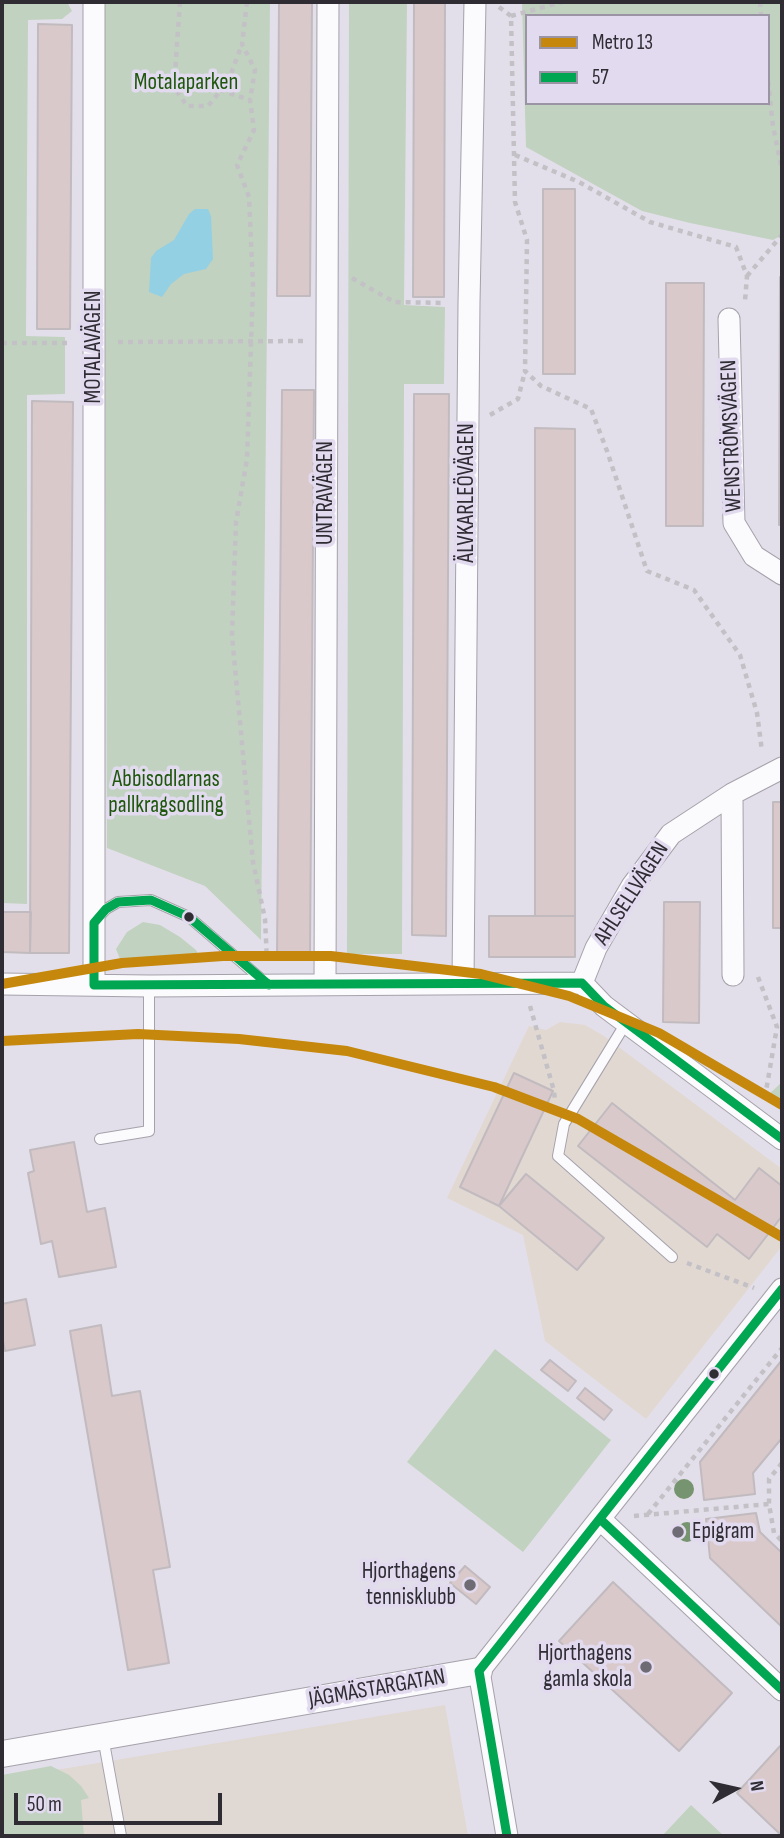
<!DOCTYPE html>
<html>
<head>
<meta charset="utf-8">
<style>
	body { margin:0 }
	#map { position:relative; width:784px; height:1838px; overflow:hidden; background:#e3dfea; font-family:"Sofia Sans Condensed",sans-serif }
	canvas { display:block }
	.frame { position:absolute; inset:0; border:4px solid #2f2c34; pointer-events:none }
	.legend { position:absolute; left:525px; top:14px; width:245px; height:91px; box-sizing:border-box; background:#e2daef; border:2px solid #9a94a4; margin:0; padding:9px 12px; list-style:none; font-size:21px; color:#2f2c34 }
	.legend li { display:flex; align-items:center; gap:14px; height:35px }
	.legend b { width:35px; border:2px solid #9a94a4 }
	.north { position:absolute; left:700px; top:1754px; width:70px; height:70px; -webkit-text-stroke:5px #e2daef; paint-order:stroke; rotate:82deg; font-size:19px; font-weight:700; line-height:28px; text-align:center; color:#2f2c34 }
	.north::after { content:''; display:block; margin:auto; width:24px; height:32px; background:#2f2c34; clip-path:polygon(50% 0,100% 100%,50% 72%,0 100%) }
	.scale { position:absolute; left:14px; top:1793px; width:208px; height:32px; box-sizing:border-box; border:4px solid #2f2c34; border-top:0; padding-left:9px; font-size:21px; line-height:24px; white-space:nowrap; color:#2f2c34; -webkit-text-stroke:5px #e2daef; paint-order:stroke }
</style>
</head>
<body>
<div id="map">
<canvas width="784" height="1838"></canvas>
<div class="frame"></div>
<ul class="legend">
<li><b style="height:9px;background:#c5880d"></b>Metro 13</li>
<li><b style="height:9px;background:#00a651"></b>57</li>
</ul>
<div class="north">N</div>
<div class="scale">50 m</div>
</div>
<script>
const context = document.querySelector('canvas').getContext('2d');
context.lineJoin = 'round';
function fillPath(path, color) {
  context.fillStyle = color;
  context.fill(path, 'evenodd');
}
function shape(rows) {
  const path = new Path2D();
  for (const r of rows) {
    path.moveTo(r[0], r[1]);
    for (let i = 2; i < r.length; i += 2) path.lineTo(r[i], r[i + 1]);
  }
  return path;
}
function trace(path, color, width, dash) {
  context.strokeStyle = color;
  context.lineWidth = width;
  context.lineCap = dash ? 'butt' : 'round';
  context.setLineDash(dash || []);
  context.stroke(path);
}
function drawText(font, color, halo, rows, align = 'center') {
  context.font = font + ' "Sofia Sans Condensed",sans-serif';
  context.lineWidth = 7;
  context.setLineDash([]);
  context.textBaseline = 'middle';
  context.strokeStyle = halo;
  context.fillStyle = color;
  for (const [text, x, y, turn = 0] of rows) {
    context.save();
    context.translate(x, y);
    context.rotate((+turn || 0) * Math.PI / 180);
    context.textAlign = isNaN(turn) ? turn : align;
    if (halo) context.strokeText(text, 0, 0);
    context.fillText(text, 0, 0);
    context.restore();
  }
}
fillPath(shape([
	[445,1705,468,1836,2,1836,2,1779]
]), '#e0d8d2');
fillPath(shape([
	[560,1022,585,1025,604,1036,782,1169,782,1246,646,1419,545,1341,523,1235,447,1198,529,1026,546,1030]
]), '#e1d8d2');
fillPath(shape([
	[2,2,67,2,72,11,62,19,28,20,26,336,65,337,65,394,27,395,27,904,2,903],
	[104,2,270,2,261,940,205,886,107,848],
	[349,2,407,2,404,305,445,307,444,384,404,384,402,954,347,954],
	[522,2,782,2,782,235,773,240,690,223,642,211,526,147],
	[527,16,768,16,768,103,527,103],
	[143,922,160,925,180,937,196,950,200,958,197,963,134,963,120,959,116,949,127,932],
	[782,1082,782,1111,766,1097],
	[495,1349,611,1440,523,1552,407,1462],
	[51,1766,69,1775,81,1786,89,1798,81,1800,84,1836,2,1836,2,1775],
	[691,1805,724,1836,662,1836]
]), '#c1d2c0');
fillPath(shape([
	[195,209,208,209,211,216,213,259,206,269,184,274,171,284,162,297,149,292,151,258,156,251,174,240,189,214]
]), '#94d0e3');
const building = shape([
	[279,2,312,2,310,296,277,296,279,2],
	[414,2,445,2,444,297,413,297,414,2],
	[38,24,72,25,70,329,37,329,38,24],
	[543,189,575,189,575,374,543,374,543,189],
	[780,277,782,277,782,525,779,525,780,277],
	[666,283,704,283,703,526,666,526,666,283],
	[282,390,314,390,310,955,277,954,282,390],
	[414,394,449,394,446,936,412,935,414,394],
	[32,401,73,402,69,953,30,953,32,401],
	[535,428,575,429,575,916,535,916,535,428],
	[773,802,782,802,782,928,773,928,773,802],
	[664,902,700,902,699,1023,663,1022,664,902],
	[2,912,31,912,30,953,2,952,2,912],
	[489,916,575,916,575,957,489,957,489,916],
	[514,1073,553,1091,499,1206,460,1187,514,1073],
	[612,1103,735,1200,759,1168,782,1186,782,1216,749,1259,717,1234,707,1247,578,1146,612,1103],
	[74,1142,87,1212,105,1208,116,1267,59,1277,52,1241,41,1244,28,1173,34,1171,30,1150,74,1142],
	[526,1174,604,1238,577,1270,499,1206,526,1174],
	[26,1299,35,1345,5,1351,2,1336,2,1304,26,1299],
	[101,1325,112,1396,140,1391,170,1567,153,1570,169,1663,128,1670,70,1331,101,1325],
	[550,1360,576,1381,568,1391,541,1370,550,1360],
	[782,1360,782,1438,753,1473,755,1494,704,1500,700,1462,782,1360],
	[585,1388,612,1410,604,1420,577,1398,585,1388],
	[756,1513,760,1532,782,1553,782,1627,710,1558,706,1519,756,1513],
	[465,1566,490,1587,476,1604,450,1583,465,1566],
	[613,1582,732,1693,679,1751,559,1641,613,1582],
	[782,1744,782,1836,737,1793,782,1744]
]);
fillPath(building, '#d9c9cb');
trace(building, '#c1bbbf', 2);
const service = shape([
	[95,921,106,909,118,902,151,900,189,917,267,984],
	[626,1023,564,1124,558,1156,672,1257],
	[100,1139,149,1131,149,986],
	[103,1737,121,1836]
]);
const minor = shape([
	[729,319,734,523,754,556,782,574],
	[732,794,733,975],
	[582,983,596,948,632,886,671,834,732,794,782,768],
	[2,984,149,986,582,983,604,1006,782,1139],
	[325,984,328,2],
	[463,984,469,303,475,2],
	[94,985,94,2],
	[600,1519,782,1690],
	[507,1836,479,1671,782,1289]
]);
const tertiary = shape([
	[2,1754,479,1671]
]);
trace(service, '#a5a2ab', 12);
trace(minor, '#a5a2ab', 23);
trace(tertiary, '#a5a2ab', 28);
trace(shape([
	[180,2,174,87,187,106,208,106,228,82,242,44],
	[247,2,242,44,255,70,250,100,254,130,237,165,249,197,253,286,247,459,236,522,232,635,253,862,265,919,267,961],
	[760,2,761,16],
	[499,7,511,16,515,202,527,240,525,371,541,386,591,409,607,451,647,571,694,590,740,655,757,713,762,751],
	[511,16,562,2],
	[768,81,773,126,782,170],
	[220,90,250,100],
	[515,155,579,182,650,222,736,247,747,276,745,301],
	[747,276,782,235],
	[352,278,394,302,445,303],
	[118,342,305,341],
	[2,343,71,343],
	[490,415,518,399,525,371],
	[758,977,777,1027,765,1097],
	[530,1006,554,1091,555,1102],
	[687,1263,754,1288],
	[782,1463,769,1479,769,1504,774,1533,782,1541],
	[648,1514,782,1348],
	[634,1516,769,1504]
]), '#c3c1c6', 4.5, [5, 5]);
trace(service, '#fbfafc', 10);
trace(minor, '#fbfafc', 21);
trace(tertiary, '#fbfafc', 26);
trace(shape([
	[94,923,94,985,582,983,604,1006,782,1139],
	[94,923,106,909,118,902,151,900,189,917,269,985],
	[600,1519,782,1690],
	[507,1836,479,1671,782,1289]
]), '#00a651', 9);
trace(shape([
	[2,984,122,963,223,956,331,956,481,974,569,996,659,1033,782,1105],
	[2,1041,138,1034,239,1039,347,1051,494,1087,578,1119,782,1237]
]), '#c5880d', 10);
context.fillStyle = '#779470';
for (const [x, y] of [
	[684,1489],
	[687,1532]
]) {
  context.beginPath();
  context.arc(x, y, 10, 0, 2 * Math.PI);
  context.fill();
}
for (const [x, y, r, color] of [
	[189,917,6,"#2f2c34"],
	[714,1374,6,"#2f2c34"],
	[678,1532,7,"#6e6b74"],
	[470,1585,7,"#6e6b74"],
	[646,1667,7,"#6e6b74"]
]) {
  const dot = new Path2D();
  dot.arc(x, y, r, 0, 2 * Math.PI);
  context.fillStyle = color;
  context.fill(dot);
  trace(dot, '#e2daef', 2.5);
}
drawText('23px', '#1e570c', '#e2daef', [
	["Motalaparken",186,83],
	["Abbisodlarnas",166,780],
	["pallkragsodling",166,806]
]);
drawText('23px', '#2f2c34', '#e2daef', [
	["MOTALAVÄGEN",94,347,-90],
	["WENSTRÖMSVÄGEN",732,436,-92],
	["UNTRAVÄGEN",326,493,-90],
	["ÄLVKARLEÖVÄGEN",467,493,-90],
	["AHLSELLVÄGEN",632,894,-57],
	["JÄGMÄSTARGATAN",377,1689,-10]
]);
drawText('23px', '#2f2c34', '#e2daef', [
	["Epigram",692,1532,"left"],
	["Hjorthagens",456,1572],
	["tennisklubb",456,1598],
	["Hjorthagens",632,1654],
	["gamla skola",632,1680]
], 'right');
</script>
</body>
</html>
